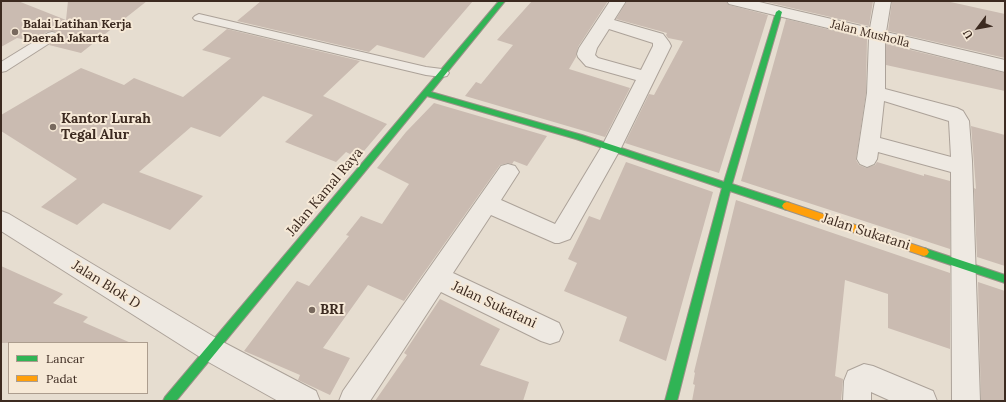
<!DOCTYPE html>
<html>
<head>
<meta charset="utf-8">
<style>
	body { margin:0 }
	#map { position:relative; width:1006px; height:402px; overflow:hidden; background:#e6ddd0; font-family:Lora,serif }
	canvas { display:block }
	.frame { position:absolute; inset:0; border:2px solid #3c2a20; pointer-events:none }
	.legend { position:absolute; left:8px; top:342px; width:140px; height:52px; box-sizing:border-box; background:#f6e9d7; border:1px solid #ac9d8e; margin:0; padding:5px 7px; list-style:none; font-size:12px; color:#3c2a20 }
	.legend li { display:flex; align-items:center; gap:8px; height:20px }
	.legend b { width:20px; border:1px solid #ac9d8e }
	.north { position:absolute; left:958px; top:8px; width:40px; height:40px; -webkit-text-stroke:3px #f6e9d7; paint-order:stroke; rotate:238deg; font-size:11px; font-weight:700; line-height:16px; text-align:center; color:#3c2a20 }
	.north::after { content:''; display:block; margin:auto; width:14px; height:18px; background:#3c2a20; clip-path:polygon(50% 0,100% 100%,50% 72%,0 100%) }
</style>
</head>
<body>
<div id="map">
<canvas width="1006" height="402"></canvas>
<div class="frame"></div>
<ul class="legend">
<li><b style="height:5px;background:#30b455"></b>Lancar</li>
<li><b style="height:5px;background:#ff9f0a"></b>Padat</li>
</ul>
<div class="north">U</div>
</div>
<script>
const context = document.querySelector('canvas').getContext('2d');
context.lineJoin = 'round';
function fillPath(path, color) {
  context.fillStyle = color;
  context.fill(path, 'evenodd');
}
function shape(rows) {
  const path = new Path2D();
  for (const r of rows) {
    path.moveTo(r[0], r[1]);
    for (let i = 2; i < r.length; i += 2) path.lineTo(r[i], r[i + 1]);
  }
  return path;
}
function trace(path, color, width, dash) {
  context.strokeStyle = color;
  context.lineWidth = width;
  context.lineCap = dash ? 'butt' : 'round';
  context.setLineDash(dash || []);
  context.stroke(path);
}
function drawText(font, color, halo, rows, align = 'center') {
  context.font = font + ' Lora,serif';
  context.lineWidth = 4;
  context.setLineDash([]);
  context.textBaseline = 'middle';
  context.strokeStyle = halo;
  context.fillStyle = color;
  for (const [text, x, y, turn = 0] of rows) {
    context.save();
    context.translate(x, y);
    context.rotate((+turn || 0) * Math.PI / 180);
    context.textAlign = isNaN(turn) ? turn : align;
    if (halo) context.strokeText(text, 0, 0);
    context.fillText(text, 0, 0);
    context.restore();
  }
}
fillPath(shape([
	[1,1,18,1,66,20,68,1,147,1,81,53,49,45,59,37,57,32,52,31,47,32,32,41,17,38,1,47],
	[261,1,473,1,424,58,377,45,369,52,237,21],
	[532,1,608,1,578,47,576,57,569,69,630,88,605,137,465,96,476,82,481,84,513,45,497,40],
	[627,1,726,1,729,5,768,15,719,173,625,143,649,94,654,95,683,41,668,38,666,35,667,33,616,19],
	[762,1,873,1,869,26],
	[892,1,946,1,1005,14,1005,58,888,31],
	[786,19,867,39,866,93,856,160,859,165,866,168,875,165,877,162,924,176,924,174,950,181,950,249,741,181],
	[227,29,360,61,323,96,387,124,358,158,346,152,336,162,285,142,313,115,263,96,220,137,191,127,139,172,203,196,170,230,103,203,77,225,41,207,77,179,1,131,1,115,81,68,124,85,134,78,183,97,231,58,202,50],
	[886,44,1005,73,1005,91,886,65],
	[434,103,547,136,527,166,514,161,512,164,508,163,500,165,404,301,368,285,323,348,350,358,330,395,298,380,300,375,244,351,297,281,309,286,349,236,346,235,361,216,382,224,409,184,377,168,406,132],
	[971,126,1005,135,1005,266,977,257,974,188,976,189],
	[626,162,713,192,666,361,619,341,627,317,564,291,577,263,568,259,589,216,600,220],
	[736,200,950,273,950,349,888,328,888,294,845,280,835,376,843,379,841,401,692,401,695,385,693,384,695,373,694,372],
	[1,266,63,294,53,303,88,317,83,322,131,343,1,343],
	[978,282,1005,291,1005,401,981,401],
	[440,299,500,329,480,365,529,382,523,401,375,401,407,355,404,353]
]), '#cabbb1');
const lane = shape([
	[199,14,426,67,442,69,447,70,449,73,447,76,442,77,426,75,195,20,193,18,195,16,199,14],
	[52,32,56,33,58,36,56,39,6,71,1,72,1,62,48,33,52,32]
]);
const street = shape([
	[610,1,626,1,614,20,663,34,669,42,671,46,621,148,570,239,559,243,555,243,491,215,453,273,559,323,563,332,559,341,550,344,541,341,441,292,370,401,339,401,343,391,501,166,508,164,515,166,519,172,501,200,555,224,602,146,636,80,586,66,578,57,577,54,579,48,610,1],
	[609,29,653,43,653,46,641,70,598,58,595,55,597,48,609,29],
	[727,1,755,1,870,28,875,1,891,1,886,32,1005,60,1005,72,885,42,885,89,957,108,963,111,969,121,972,161,980,401,952,401,951,172,878,152,877,159,874,164,867,167,860,164,857,159,867,93,869,38,729,4,727,1],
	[884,101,949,121,951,157,880,138,884,101],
	[1,211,9,214,221,341,316,391,320,401,278,401,203,359,1,231,1,211],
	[864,364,873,366,933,391,937,401,891,401,871,392,871,401,843,401,844,381,848,371,864,364]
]);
const fast = shape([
	[499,1,505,1,431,92,582,135,724,182,776,12,779,10,782,12,732,184,790,203,792,206,790,209,787,210,730,191,677,401,665,401,722,188,576,139,427,96,176,401,163,401,165,397,499,1],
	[924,248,1005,275,1005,283,921,255,919,252,921,249,924,248]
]);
const slow = shape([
	[787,202,927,249,929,252,927,255,924,256,784,209,782,206,784,203,787,202]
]);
trace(lane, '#aca299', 2);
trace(street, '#aca299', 2);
trace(fast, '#9b9288', 2);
trace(slow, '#9b9288', 2);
fillPath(lane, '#eee9e2');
fillPath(street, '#eee9e2');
fillPath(fast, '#30b455');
fillPath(slow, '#ff9f0a');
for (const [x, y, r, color] of [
	[15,32,4,"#78695e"],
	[53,127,4,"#78695e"],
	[312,310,4,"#78695e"]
]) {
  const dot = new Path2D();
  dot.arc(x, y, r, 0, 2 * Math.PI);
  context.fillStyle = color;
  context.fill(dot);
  trace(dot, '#f6e9d7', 1.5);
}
drawText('bold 12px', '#3c2a20', '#f6e9d7', [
	["Balai Latihan Kerja",23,25],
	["Daerah Jakarta",23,39]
], 'left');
drawText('12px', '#3c2a20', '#f6e9d7', [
	["Jalan Musholla",870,34,14]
]);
drawText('bold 14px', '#3c2a20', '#f6e9d7', [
	["Kantor Lurah",61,119],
	["Tegal Alur",61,135],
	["BRI",320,310]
], 'left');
drawText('14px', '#3c2a20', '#f6e9d7', [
	["Jalan Kamal Raya",325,192,-50],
	["Jalan Sukatani",866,232,18],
	["Jalan Blok D",106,285,32],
	["Jalan Sukatani",494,305,25]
]);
</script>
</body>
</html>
